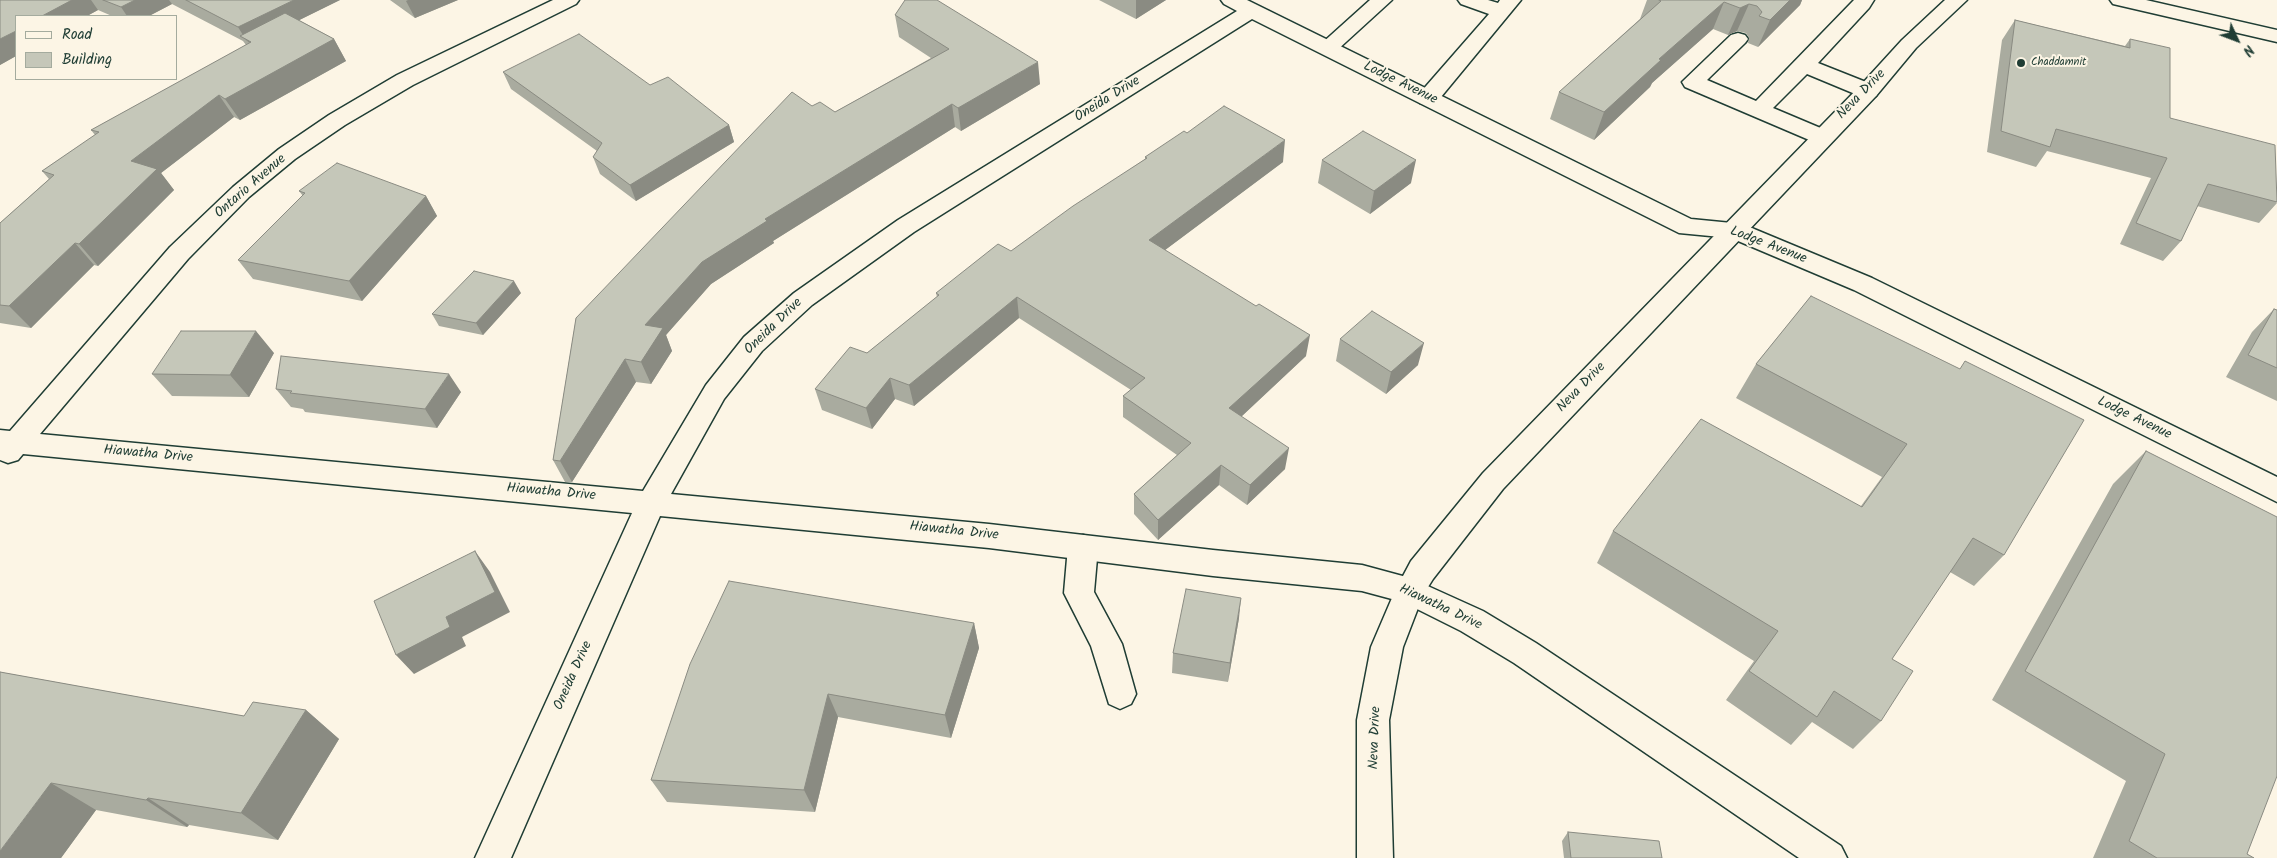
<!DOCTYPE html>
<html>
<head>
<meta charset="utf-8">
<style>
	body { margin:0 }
	#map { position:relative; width:2277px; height:858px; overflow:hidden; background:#fcf5e5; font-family:Kalam,sans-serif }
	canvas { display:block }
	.legend { position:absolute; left:15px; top:15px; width:162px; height:65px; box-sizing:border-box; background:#fcf5e5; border:1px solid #a4ab9e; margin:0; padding:6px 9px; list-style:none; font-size:15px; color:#1f3d34 }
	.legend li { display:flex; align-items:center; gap:10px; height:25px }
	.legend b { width:25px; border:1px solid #a4ab9e }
	.north { position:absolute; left:2212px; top:15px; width:50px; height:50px; -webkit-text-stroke:4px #fcf5e5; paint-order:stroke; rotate:133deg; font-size:14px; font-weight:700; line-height:20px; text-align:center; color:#1f3d34 }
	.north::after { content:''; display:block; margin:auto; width:18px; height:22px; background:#1f3d34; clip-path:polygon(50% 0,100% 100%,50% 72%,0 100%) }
</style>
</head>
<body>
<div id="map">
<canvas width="2277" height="858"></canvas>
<ul class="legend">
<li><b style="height:6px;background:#fcf5e5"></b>Road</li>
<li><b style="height:14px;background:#c5c7b9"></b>Building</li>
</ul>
<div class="north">N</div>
</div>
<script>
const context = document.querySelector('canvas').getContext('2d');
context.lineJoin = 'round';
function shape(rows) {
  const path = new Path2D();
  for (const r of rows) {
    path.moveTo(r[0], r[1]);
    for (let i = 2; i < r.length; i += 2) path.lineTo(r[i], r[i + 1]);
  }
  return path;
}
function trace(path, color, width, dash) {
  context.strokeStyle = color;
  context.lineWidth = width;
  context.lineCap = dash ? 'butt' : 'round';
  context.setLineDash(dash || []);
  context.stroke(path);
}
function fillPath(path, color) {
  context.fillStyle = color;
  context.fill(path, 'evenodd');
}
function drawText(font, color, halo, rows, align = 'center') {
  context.font = font + ' Kalam,sans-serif';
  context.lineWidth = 4;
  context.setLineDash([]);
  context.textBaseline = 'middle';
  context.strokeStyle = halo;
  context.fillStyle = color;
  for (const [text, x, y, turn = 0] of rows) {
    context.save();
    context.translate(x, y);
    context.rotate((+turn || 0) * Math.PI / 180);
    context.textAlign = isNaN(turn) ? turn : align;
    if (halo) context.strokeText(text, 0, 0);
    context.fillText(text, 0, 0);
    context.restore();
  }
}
const service = shape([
	[1370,0,1392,0,1335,52,1328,54,1321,52,1318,48,1321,44,1370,0],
	[1458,0,1488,0,1498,3,1500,0,1521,0,1436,103,1428,105,1420,103,1417,98,1420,93,1489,14,1461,4,1458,0],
	[1854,0,1874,0,1869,8,1818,63,1876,86,1879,91,1876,96,1868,98,1860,96,1807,74,1773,108,1830,132,1833,137,1830,142,1822,144,1814,142,1685,87,1682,82,1731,35,1738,33,1745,35,1748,39,1745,43,1707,80,1756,101,1854,0],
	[1083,535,1093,538,1098,547,1094,592,1122,644,1136,694,1131,704,1120,709,1109,704,1091,646,1064,593,1068,547,1073,538,1083,535]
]);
const minor = shape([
	[553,0,579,0,576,4,413,85,345,125,295,159,249,197,188,259,40,434,643,491,706,385,744,337,794,293,898,220,1237,11,1224,4,1221,0,1247,0,1691,219,1742,224,1872,278,2277,477,2277,502,1854,290,1731,238,1679,233,1252,19,914,232,812,305,762,351,724,399,671,494,989,524,1213,550,1362,565,1410,578,1483,611,1536,643,1841,846,1847,858,1799,858,1514,663,1461,631,1403,602,1362,591,1213,576,989,548,660,516,511,858,475,858,632,513,23,454,18,460,8,463,0,460,0,430,10,431,170,247,233,187,279,149,329,115,397,75,553,0]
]);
const tertiary = shape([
	[1945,0,1967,0,1916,48,1876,96,1503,489,1433,579,1423,595,1403,647,1389,720,1393,858,1357,858,1357,720,1371,647,1395,591,1411,561,1483,473,1860,86,1902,40,1945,0]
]);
const secondary = shape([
	[2110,0,2146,0,2277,30,2277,42,2113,4,2110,0]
]);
trace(service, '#1f3d34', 3);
trace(minor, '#1f3d34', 3);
trace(tertiary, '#1f3d34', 3);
trace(secondary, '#1f3d34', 3);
fillPath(service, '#fcf5e5');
fillPath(minor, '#fcf5e5');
fillPath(tertiary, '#fcf5e5');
fillPath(secondary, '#fcf5e5');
fillPath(shape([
	[0,0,340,0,299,20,334,39,346,61,240,120,234,117,161,173,174,190,98,266,94,265,31,328,0,323,0,223,49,179,42,171,95,135,91,130,246,45,243,41,172,4,149,16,112,16,98,10,87,16,16,16,16,56,0,65],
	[390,0,458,0,415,18],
	[1099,0,1166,0,1136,19],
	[1647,0,1802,0,1800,5,1758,47,1748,43,1749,38,1746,33,1737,31,1728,35,1713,29,1652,83,1650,87,1594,140,1550,119,1559,92,1640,19],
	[895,15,1040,84,961,131,955,127,773,241,774,243,711,284,666,335,672,351,651,384,636,382,572,482,565,482,553,460,576,318,812,106,835,112,931,58,899,37],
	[2015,20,2125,46,2130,39,2170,118,2277,203,2259,223,2197,206,2181,241,2163,261,2120,244,2151,178,2047,151,2036,167,1987,152,2002,40],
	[503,72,650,85,729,125,734,142,636,201,600,174,593,157,597,151,511,89],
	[1187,133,1283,162,1165,250,1306,356,1241,417,1285,469,1247,505,1219,485,1158,540,1134,514,1134,494,1177,455,1123,417,1123,396,1131,390,1019,318,914,406,895,399,872,429,822,410,815,389,867,353,937,297,936,293,1011,251,1145,159,1145,157],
	[1322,160,1411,183,1370,214,1318,183],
	[299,191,426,196,437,216,362,301,253,279,238,260,303,196],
	[521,293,483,335,439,326,432,314],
	[1811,296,2004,555,1974,586,1950,572,1892,659,1881,721,1853,749,1812,722,1791,745,1726,700,1754,661,1597,563,1613,531,1861,506,1882,477,1736,398,1756,364],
	[2274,309,2277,310,2277,401,2226,377,2252,332],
	[1340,339,1418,365,1386,394,1336,361],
	[274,353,249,397,172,396,152,374],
	[276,389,461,392,437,428,305,412,303,409,291,407],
	[2146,451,2247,854,2254,858,2093,858,2126,781,1992,700,2113,484],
	[1239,618,1228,682,1172,673,1173,653],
	[974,623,979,648,951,738,838,717,815,812,667,802,651,780],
	[0,672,244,716,306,710,339,739,278,840,189,825,187,827,96,810,61,858],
	[1568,832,1662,858,1564,858,1562,841]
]), '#a9ab9f');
fillPath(shape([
	[72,0,91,0,98,10,87,16,42,16],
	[135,0,169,0,172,4,149,16,127,16,121,7],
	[294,0,340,0,251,44,246,40,238,27],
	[408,0,458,0,415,18,406,1],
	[1136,0,1166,0,1136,19],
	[1790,0,1802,0,1800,5,1758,47,1770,20],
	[1724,2,1713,29,1652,83,1650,87,1594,140,1604,112,1659,59],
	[1749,4,1737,31,1728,35,1740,8],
	[16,31,16,56,0,65,0,39],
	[334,39,346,61,240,120,225,99],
	[1038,62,1040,84,961,131,958,108],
	[219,95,234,117,161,173,174,190,98,266,79,244,131,161],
	[952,104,955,127,773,241,774,243,711,284,666,335,672,351,651,384,641,362,645,325,702,262,765,219],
	[729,125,734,142,636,201,630,185],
	[1285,140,1283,162,1149,262,1149,240],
	[1416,160,1411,183,1370,214,1374,191],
	[426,196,437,216,362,301,349,281],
	[75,243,94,265,31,328,9,306],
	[514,281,521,293,483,335,476,323],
	[1017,297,1019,318,914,406,909,385],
	[256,331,274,353,249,397,230,375],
	[1310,335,1306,356,1228,429,1229,408],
	[1424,343,1418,365,1386,394,1391,372],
	[625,359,636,382,572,482,560,461],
	[449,374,461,392,437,428,425,409],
	[890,378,895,399,872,429,866,408],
	[1289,448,1285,469,1247,505,1250,485],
	[1221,465,1219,485,1158,540,1158,520],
	[475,551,490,572,510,612,462,637,466,646,414,674,396,655,446,617],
	[1241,598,1239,618,1228,682,1230,663],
	[974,623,979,648,951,738,945,715],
	[828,694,838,717,815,812,804,790],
	[306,710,339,739,278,840,241,813],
	[51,783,96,810,61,858,0,858,0,851],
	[148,798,189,825,187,827,146,800]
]), '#8a8b82');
const building = shape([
	[0,0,72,0,42,16,16,16,16,31,0,39,0,0],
	[103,0,135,0,121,7,103,0],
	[186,0,294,0,238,27,186,0],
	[905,0,937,0,1038,62,958,108,952,104,765,219,767,221,702,262,645,325,663,328,641,362,625,359,560,461,553,460,576,318,792,92,812,106,820,102,835,112,949,49,895,15,905,0],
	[1659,0,1790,0,1770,20,1759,16,1762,12,1757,6,1749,4,1740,8,1724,2,1659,59,1661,60,1604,112,1559,92,1661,1,1659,0],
	[285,13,334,39,225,99,219,95,131,161,157,169,79,244,75,243,9,306,0,305,0,223,54,175,42,171,99,132,91,130,251,42,240,36,285,13],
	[2015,20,2130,48,2130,39,2170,48,2170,118,2275,145,2277,202,2208,184,2181,241,2136,223,2167,158,2056,129,2050,147,2001,131,2015,20],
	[579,34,650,85,668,77,729,125,630,185,593,157,602,143,503,72,579,34],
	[1224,106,1285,140,1149,240,1256,306,1259,304,1310,335,1229,408,1289,448,1250,485,1221,465,1158,520,1134,494,1191,443,1123,396,1145,378,1017,297,909,385,890,378,866,408,815,389,850,347,867,353,939,295,936,293,998,244,1011,251,1073,206,1147,158,1145,157,1184,131,1187,133,1224,106],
	[1363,131,1416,160,1374,191,1322,160,1363,131],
	[337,163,426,196,349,281,238,260,305,193,299,191,337,163],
	[474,271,514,281,476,323,432,314,474,271],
	[1811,296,1960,369,1965,361,2084,420,2004,555,1973,538,1892,659,1913,671,1881,721,1834,691,1817,717,1749,671,1778,631,1613,531,1701,419,1862,507,1907,444,1756,364,1811,296],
	[2274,309,2277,310,2277,368,2248,355,2274,309],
	[1372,311,1424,343,1391,372,1340,339,1372,311],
	[181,331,256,331,230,375,152,374,181,331],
	[281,356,449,374,425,409,290,393,292,391,276,389,281,356],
	[2146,451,2277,517,2277,776,2247,854,2254,858,2157,858,2129,841,2165,754,2025,671,2146,451],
	[475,551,495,592,446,617,450,627,396,655,374,601,475,551],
	[729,581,974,623,945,715,828,694,804,790,651,780,690,664,729,581],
	[1186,589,1241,598,1230,663,1173,653,1186,589],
	[0,672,244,716,253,702,306,710,241,813,148,798,146,800,51,783,0,851,0,672],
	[1568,832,1659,841,1662,858,1571,858,1568,832]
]);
fillPath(building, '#c5c7b9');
trace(building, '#8a8b82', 1);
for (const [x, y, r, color] of [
	[2021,63,5,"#1f3d34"]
]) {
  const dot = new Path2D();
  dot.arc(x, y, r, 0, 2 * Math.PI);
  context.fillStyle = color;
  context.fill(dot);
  trace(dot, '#fcf5e5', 2);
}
drawText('11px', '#1f3d34', '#fcf5e5', [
	["Chaddamnit",2031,63]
], 'left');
drawText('14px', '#1f3d34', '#fcf5e5', [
	["Lodge Avenue",1400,84,26],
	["Neva Drive",1862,95,-46],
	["Oneida Drive",1108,100,-32],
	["Ontario Avenue",251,187,-41],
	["Lodge Avenue",1768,246,21],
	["Oneida Drive",774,327,-44],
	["Neva Drive",1582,388,-46],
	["Lodge Avenue",2134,419,26],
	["Hiawatha Drive",148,455,5],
	["Hiawatha Drive",551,493,5],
	["Hiawatha Drive",954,532,6],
	["Hiawatha Drive",1440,608,25],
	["Oneida Drive",574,676,-66],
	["Neva Drive",1376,738,-88]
]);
</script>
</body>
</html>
